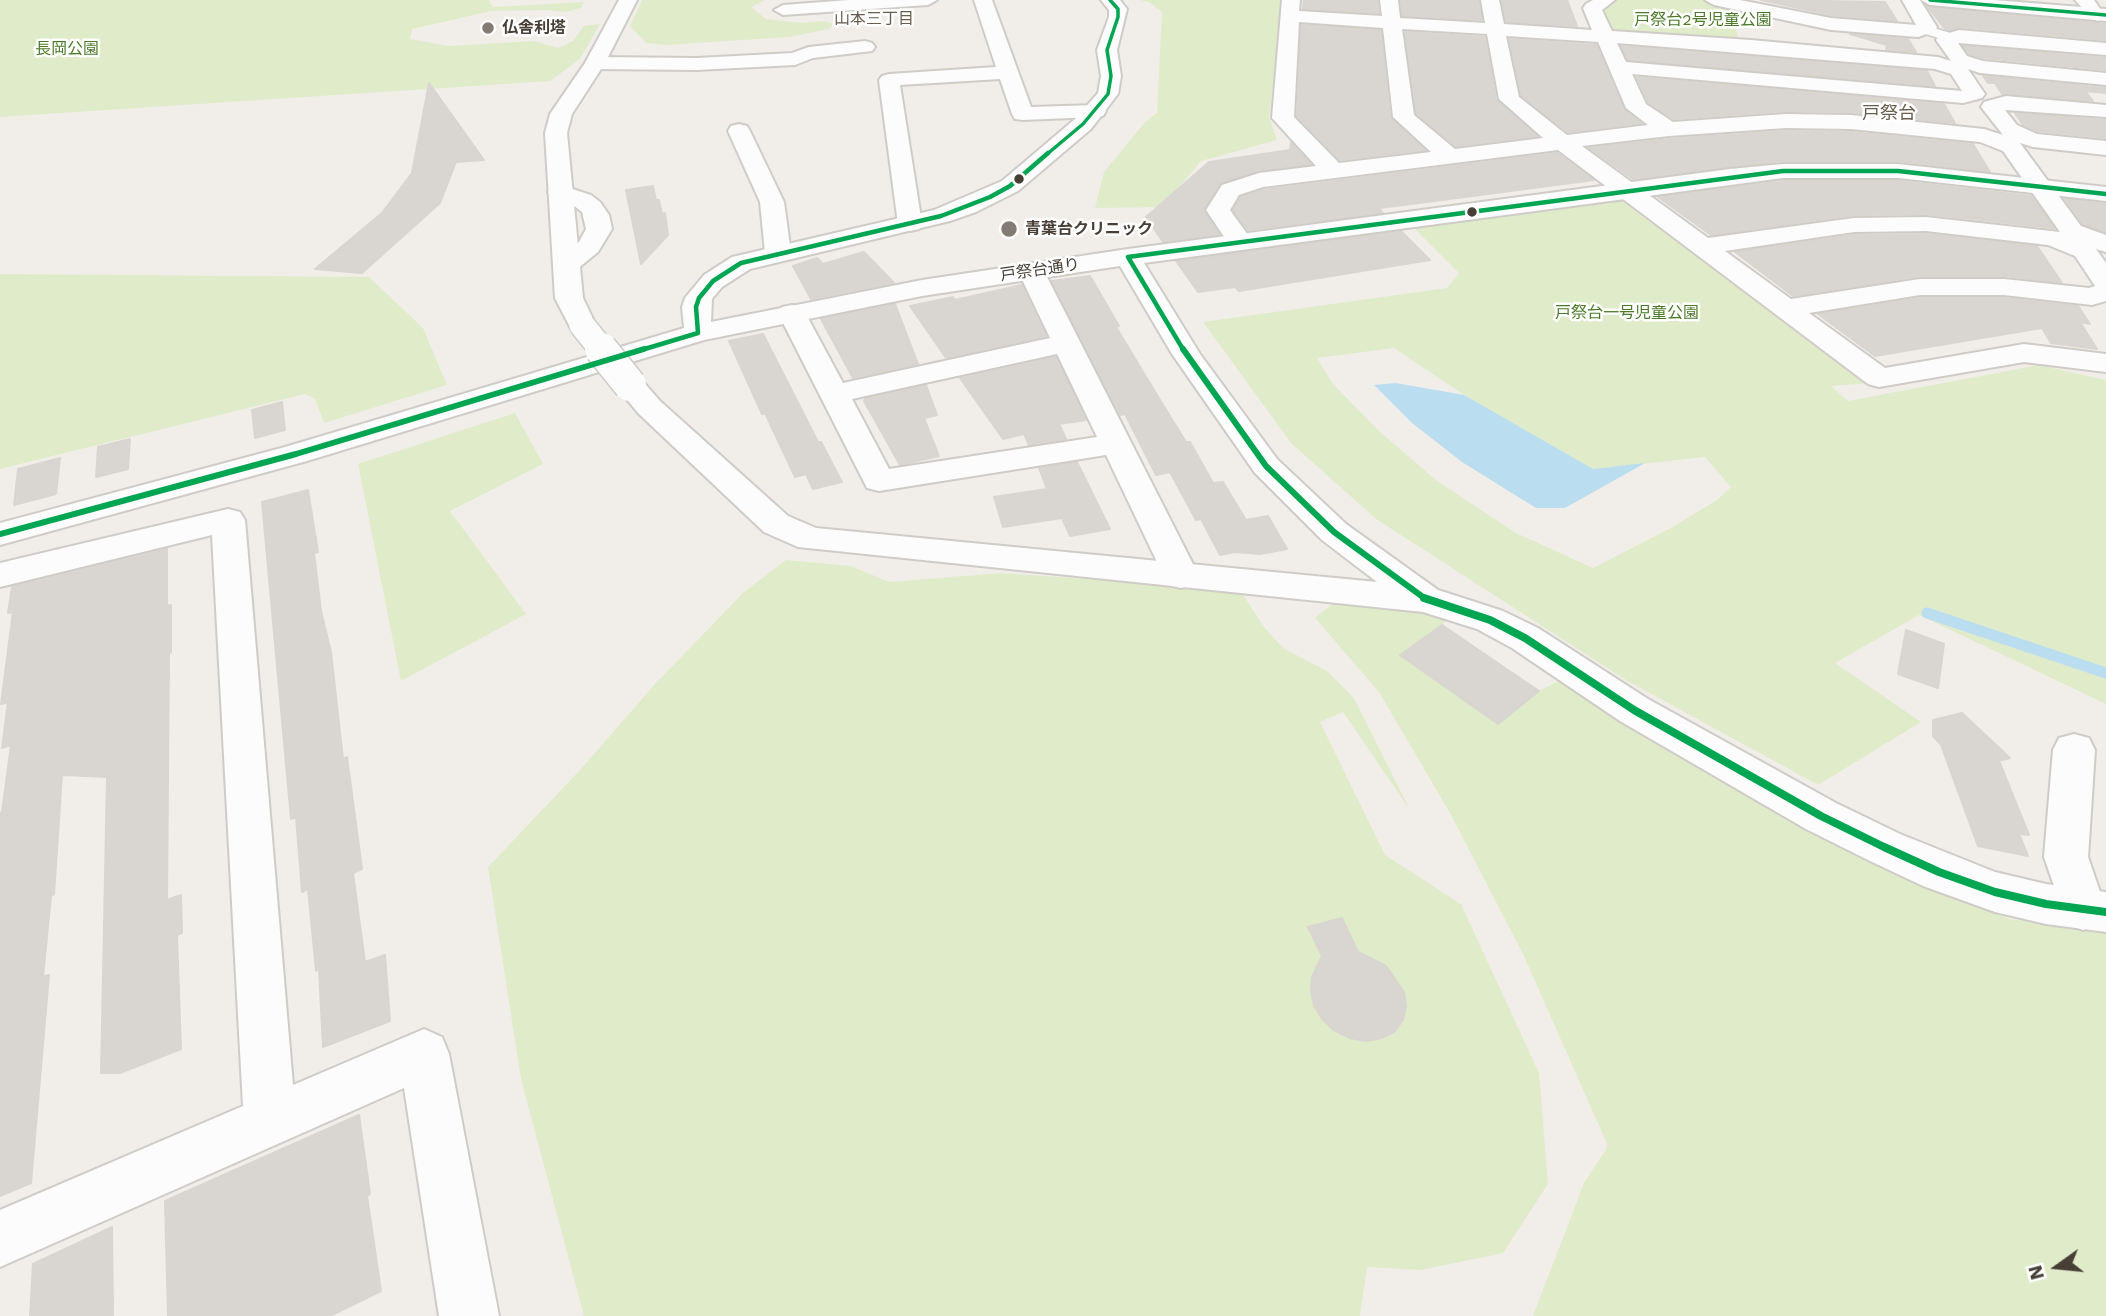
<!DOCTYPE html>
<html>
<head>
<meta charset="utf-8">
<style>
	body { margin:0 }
	#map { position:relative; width:2106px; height:1316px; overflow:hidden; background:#f1eeea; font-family:"Work Sans",sans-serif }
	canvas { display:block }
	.north { position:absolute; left:2022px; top:1232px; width:70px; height:70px; -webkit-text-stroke:5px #fff; paint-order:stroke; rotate:255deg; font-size:19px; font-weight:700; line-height:28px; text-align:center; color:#473f36 }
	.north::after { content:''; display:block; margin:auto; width:24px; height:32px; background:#473f36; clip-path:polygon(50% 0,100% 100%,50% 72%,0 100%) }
</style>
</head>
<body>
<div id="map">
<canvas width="2106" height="1316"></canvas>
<div class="north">N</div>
</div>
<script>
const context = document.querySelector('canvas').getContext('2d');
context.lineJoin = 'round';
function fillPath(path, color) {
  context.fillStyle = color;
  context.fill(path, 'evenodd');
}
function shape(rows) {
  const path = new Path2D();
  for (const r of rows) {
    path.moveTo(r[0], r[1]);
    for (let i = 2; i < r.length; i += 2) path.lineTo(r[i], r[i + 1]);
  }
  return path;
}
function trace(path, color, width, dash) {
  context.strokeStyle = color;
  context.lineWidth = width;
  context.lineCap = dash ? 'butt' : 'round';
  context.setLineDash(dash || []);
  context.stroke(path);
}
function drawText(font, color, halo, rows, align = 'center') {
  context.font = font + ' "Work Sans","Noto Sans JP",sans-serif';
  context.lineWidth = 5;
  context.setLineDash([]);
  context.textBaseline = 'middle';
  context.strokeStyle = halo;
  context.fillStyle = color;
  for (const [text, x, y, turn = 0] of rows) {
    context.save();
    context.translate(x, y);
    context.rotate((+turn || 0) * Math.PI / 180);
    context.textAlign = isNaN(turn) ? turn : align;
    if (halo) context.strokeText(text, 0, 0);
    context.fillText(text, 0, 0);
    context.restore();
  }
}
fillPath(shape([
	[0,0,489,0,493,7,584,2,581,8,566,12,546,10,491,11,412,29,410,39,449,46,534,41,558,48,573,41,584,26,600,24,580,59,550,81,0,117],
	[642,0,765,0,751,7,766,19,802,23,824,21,833,24,829,29,789,37,666,45,646,43,630,26],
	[1140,0,1283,0,1269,117,1277,140,1201,161,1162,207,1095,208,1104,172,1145,122,1157,113,1162,12,1149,2],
	[1614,0,1707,0,1748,10,1734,23,1739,42,1621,33,1610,29,1600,7],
	[1623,199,1871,383,1831,386,1848,401,2039,365,2106,380,2106,704,1919,615,1835,663,1921,722,1818,785,1626,680,1376,519,1291,443,1203,322,1447,288,1459,273,1413,227],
	[1394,348,1577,471,1705,457,1731,487,1717,500,1671,528,1593,568,1516,533,1437,481,1378,430,1333,384,1317,358],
	[0,274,369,277,423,328,447,385,324,423,315,399,305,394,0,469],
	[515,413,543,464,450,511,526,614,401,681,358,464],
	[786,560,851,566,889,582,1002,573,1240,590,1264,627,1283,648,1327,671,1354,698,1410,810,1343,712,1320,722,1385,855,1461,904,1539,1073,1548,1184,1503,1253,1421,1270,1367,1267,1360,1316,584,1316,521,1079,488,867,581,769,655,684,744,592],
	[1336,601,1450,616,1442,625,1539,691,1564,678,1853,845,2009,919,2106,931,2106,1316,1533,1316,1584,1183,1608,1146,1523,954,1450,813,1379,692,1315,618]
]), '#e0ebca');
fillPath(shape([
	[1396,383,1464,395,1593,469,1645,463,1565,508,1536,508,1462,462,1412,423,1374,385]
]), '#baddf0');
trace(shape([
	[1927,613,2106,673]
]), '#baddf0', 11);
const building = shape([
	[1304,0,1377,0,1379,13,1303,9,1304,0],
	[1401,0,1479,0,1482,20,1402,16,1401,0],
	[1502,0,1567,0,1577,26,1506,22,1502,0],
	[1761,0,1885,2,1897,21,1831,15,1761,0],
	[1927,6,2106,24,2106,40,1959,27,1950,30,1945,29,1927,6],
	[1301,25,1381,30,1390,117,1425,150,1340,160,1297,116,1301,25],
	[1405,32,1485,37,1496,99,1537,136,1456,146,1416,114,1405,32],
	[1850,34,1908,39,1916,52,1886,50,1887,45,1850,34],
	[1509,39,1596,45,1624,109,1641,123,1568,132,1521,96,1509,39],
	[1621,46,1927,71,1935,86,1628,60,1621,46],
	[1963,46,2106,58,2106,70,1984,58,1969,54,1963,46],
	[1983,76,2106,88,2106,93,2085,91,2093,101,2002,94,1995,83,1988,83,1983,76],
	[1636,77,1944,104,1955,123,1851,112,1786,111,1674,119,1648,102,1636,77],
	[429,83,484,160,456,162,440,203,362,273,315,269,382,213,412,173,429,83],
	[2015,113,2106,120,2106,138,2038,131,2023,125,2015,113],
	[1786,131,1851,132,1973,144,1990,172,1898,161,1783,161,1633,179,1589,148,1669,139,1786,131],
	[1291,142,1311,164,1258,171,1220,184,1204,209,1219,234,1163,242,1146,217,1209,162,1290,150,1291,142],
	[1557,153,1594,180,1404,205,1379,208,1383,213,1248,230,1233,210,1241,197,1264,190,1557,153],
	[1783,181,1898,181,2031,196,2054,228,1926,214,1854,215,1711,235,1658,197,1783,181],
	[653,186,656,200,659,200,662,214,665,213,668,235,641,264,626,190,653,186],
	[2065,199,2106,204,2106,232,2083,224,2065,199],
	[1401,231,1430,260,1239,291,1235,287,1198,292,1176,261,1401,231],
	[1926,234,2037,246,2062,283,2004,276,1920,276,1793,296,1735,252,1854,235,1926,234],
	[864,252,894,283,811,299,793,266,817,258,823,264,864,252],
	[1090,276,1119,326,1116,327,1160,400,1186,442,1190,442,1213,483,1223,482,1246,520,1268,516,1287,549,1260,554,1235,552,1220,555,1201,519,1196,520,1170,472,1156,475,1125,414,1120,415,1052,281,1090,276],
	[1022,285,1046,336,946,358,910,306,953,297,955,300,1022,285],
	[1920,298,2004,298,2078,306,2090,324,2080,322,2097,349,2051,343,2042,328,1875,356,1818,314,1920,298],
	[895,304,918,364,853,378,821,319,895,304],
	[763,334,818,442,821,442,842,482,813,489,806,474,795,477,765,413,762,414,729,341,763,334],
	[1056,357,1086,420,1059,424,1066,439,1029,445,1024,434,1003,439,960,378,1056,357],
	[926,385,937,415,924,418,939,456,900,465,864,401,865,399,926,385],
	[282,402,285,430,255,438,252,410,282,402],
	[130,439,128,469,96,477,98,447,130,439],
	[60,458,56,494,14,505,18,469,60,458],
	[1077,462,1110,529,1070,536,1062,518,1003,527,994,497,1047,489,1039,468,1077,462],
	[308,490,318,552,314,553,321,611,331,652,343,759,347,757,362,869,353,873,365,962,385,955,390,1021,323,1047,319,969,316,971,308,889,302,892,296,817,291,819,262,502,308,490],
	[167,549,167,606,171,605,171,652,169,653,167,900,181,895,182,933,177,935,181,1049,120,1073,101,1073,107,777,62,775,54,894,51,896,43,977,49,975,31,1183,0,1196,0,813,2,812,11,745,2,748,8,702,1,704,13,612,8,613,12,587,167,549],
	[1442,625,1539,691,1498,724,1400,655,1442,625],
	[1906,630,1944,644,1938,688,1898,674,1906,630],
	[1962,713,2010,758,1999,761,2029,835,2019,834,2028,856,1978,846,1941,745,1933,736,1933,720,1962,713],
	[1342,918,1358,952,1386,966,1404,992,1406,1006,1403,1020,1395,1031,1382,1038,1366,1041,1350,1038,1334,1030,1322,1019,1314,1005,1311,991,1312,977,1322,956,1308,927,1342,918],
	[359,1115,370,1194,367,1196,381,1291,330,1316,168,1316,165,1201,359,1115],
	[112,1227,113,1316,30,1316,33,1264,112,1227]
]);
fillPath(building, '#d9d5d1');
trace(building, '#d9d5d0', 2);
const pedestrian = shape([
	[1924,25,1957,35,1959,38,1952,42,1919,32,1917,29,1919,26,1924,25]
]);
const minor = shape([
	[849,0,937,0,928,5,783,15,774,10,783,5,849,0],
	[974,0,992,0,1031,107,1095,105,1103,106,1106,111,1103,116,1095,117,1023,120,1015,119,1012,114,1000,79,900,85,922,224,919,229,910,231,901,229,898,224,879,80,882,76,889,74,996,67,974,0],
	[1282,0,1300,0,1299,11,1382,16,1380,0,1398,0,1400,18,1485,23,1481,0,1499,0,1504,24,1592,30,1583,8,1586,4,1593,0,1615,0,1602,10,1612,31,1751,40,1938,57,1951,61,1936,40,1939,36,1959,30,2106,43,2106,55,1958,43,1967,56,1983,61,2106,73,2106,85,1980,73,1968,69,1985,94,1982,98,1963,103,1632,74,1646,104,1673,122,1786,114,1851,115,1984,129,2003,135,1981,107,1984,102,2006,96,2106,105,2106,117,2005,110,2017,125,2037,134,2106,141,2106,155,2033,147,2020,143,2081,226,2106,235,2106,252,2096,249,2106,263,2106,301,2092,305,2004,295,1920,295,1809,313,1885,368,2024,344,2106,354,2106,372,2024,362,1879,387,1868,384,1558,150,1263,187,1239,195,1230,210,1253,242,1249,247,1240,250,1231,247,1206,210,1222,185,1259,173,1316,166,1272,118,1282,0],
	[1299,22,1383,28,1393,117,1431,152,1339,163,1294,117,1299,22],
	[1402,29,1487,34,1499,99,1543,138,1455,149,1414,115,1402,29],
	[1506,36,1598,42,1626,108,1648,125,1567,135,1519,97,1506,36],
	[1617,43,1935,69,1951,74,1962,91,1626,62,1617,43],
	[1786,128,1851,129,1980,142,2003,151,2060,232,1926,217,1854,218,1708,238,1582,146,1669,136,1786,128],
	[1926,231,2048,245,2075,256,2095,286,2089,288,2004,279,1920,279,1791,299,1725,251,1854,232,1926,231],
	[1705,0,1740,0,1831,18,1916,25,1902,0,1920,0,1937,27,1935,31,1918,37,1831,30,1714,5,1705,0],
	[2075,0,2094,0,2106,17,2098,21,2092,19,2075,0],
	[865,41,872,43,875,47,872,51,813,58,795,65,697,70,595,69,588,67,585,63,588,59,595,57,697,58,792,53,809,47,865,41],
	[739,124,747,126,750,131,784,202,791,253,787,258,778,261,769,258,765,253,760,202,728,131,731,126,739,124],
	[560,185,591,195,600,202,609,215,612,229,598,252,576,270,567,272,558,270,554,264,579,242,586,229,582,212,573,205,552,197,548,192,552,187,560,185],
	[1031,263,1040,265,1044,271,1199,576,1194,585,1181,588,1168,585,1106,455,879,491,867,488,778,313,782,307,792,305,802,307,843,383,1050,338,1018,271,1022,265,1031,263],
	[1057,354,1097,437,889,469,852,399,1057,354],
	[228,509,240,512,245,520,293,1085,424,1029,442,1037,449,1054,499,1316,439,1316,404,1088,0,1267,0,1210,243,1106,212,535,0,587,0,563,228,509],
	[2074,734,2089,738,2095,750,2088,857,2106,909,2099,924,2083,930,2067,924,2044,857,2053,750,2059,738,2074,734]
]);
const tertiary = shape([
	[619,0,637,0,605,63,572,114,567,133,583,298,596,325,592,331,582,333,572,331,555,298,545,133,550,114,585,63,619,0],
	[1101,0,1120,0,1127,9,1117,50,1121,76,1118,94,1091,129,1018,191,976,212,950,221,750,269,722,287,712,299,711,322,922,280,1128,249,1730,169,1783,164,1898,164,2106,187,2106,201,1898,178,1783,178,1144,263,1200,354,1277,459,1346,524,1438,590,1503,611,1538,628,1648,699,1836,803,1900,834,1995,872,2046,884,2106,892,2106,932,2046,924,1995,912,1923,886,1868,860,1806,829,1620,721,1512,648,1477,629,1423,612,798,547,764,532,638,413,615,385,619,379,630,376,641,379,660,401,788,516,816,528,1377,582,1322,540,1255,473,1172,354,1120,266,922,296,704,340,307,461,0,545,0,523,285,447,684,328,682,307,685,298,704,275,732,257,934,210,1002,181,1075,119,1098,93,1101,76,1097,50,1109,17,1109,10,1101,0],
	[1921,0,1994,0,2106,9,2106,21,1930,5,1921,0]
]);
trace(pedestrian, '#cfccc8', 3);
trace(minor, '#cfccc8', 4);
trace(tertiary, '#cfccc8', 4);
fillPath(pedestrian, '#fdfcfc');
fillPath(minor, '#fdfcfc');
fillPath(tertiary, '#fdfcfc');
const tertiaryBridgeFar1 = shape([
	[582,325,603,351]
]);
const tertiaryBridge = shape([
	[601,349,630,385]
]);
trace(tertiaryBridgeFar1, '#cfccc8', 28, []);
trace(tertiaryBridge, '#cfccc8', 35, []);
trace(tertiaryBridgeFar1, '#fdfcfc', 25);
trace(tertiaryBridge, '#fdfcfc', 32);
trace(shape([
	[1930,0,2106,15],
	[1046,155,1083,124,1108,94,1111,76,1107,50,1118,17,1118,9,1110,0]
]), '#00a651', 3.5);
trace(shape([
	[638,351,698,333,696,307,699,298,713,281,741,263,941,216,990,197,1010,186,1048,153],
	[1184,351,1128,257,1783,171,1898,171,2106,194]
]), '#00a651', 4.5);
trace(shape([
	[1183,349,1266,466,1334,532,1427,600],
	[0,534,296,454,644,349]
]), '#00a651', 6);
trace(shape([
	[1424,598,1490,620,1525,638,1634,710,1821,816,1884,847,1939,872,1995,892,2046,904,2106,912]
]), '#00a651', 8);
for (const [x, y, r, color] of [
	[488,28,7,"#827c75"],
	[1019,179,6,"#473f36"],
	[1472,212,6,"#473f36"],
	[1009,229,9,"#827c75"]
]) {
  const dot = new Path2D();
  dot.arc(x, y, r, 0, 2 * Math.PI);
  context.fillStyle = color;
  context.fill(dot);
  trace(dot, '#fff', 2.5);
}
drawText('16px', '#6a5d4d', '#fff', [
	["山本三丁目",874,19]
]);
drawText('16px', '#4c7b28', '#fff', [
	["戸祭台2号児童公園",1703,20],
	["長岡公園",67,49],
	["戸祭台一号児童公園",1627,313]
]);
drawText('bold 16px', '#473f36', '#fff', [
	["仏舎利塔",502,28],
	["青葉台クリニック",1025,229]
], 'left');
drawText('16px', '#473f36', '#fff', [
	["戸祭台通り",1040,270,-8]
]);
drawText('18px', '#6a5d4d', '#fff', [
	["戸祭台",1889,114]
]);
</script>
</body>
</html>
